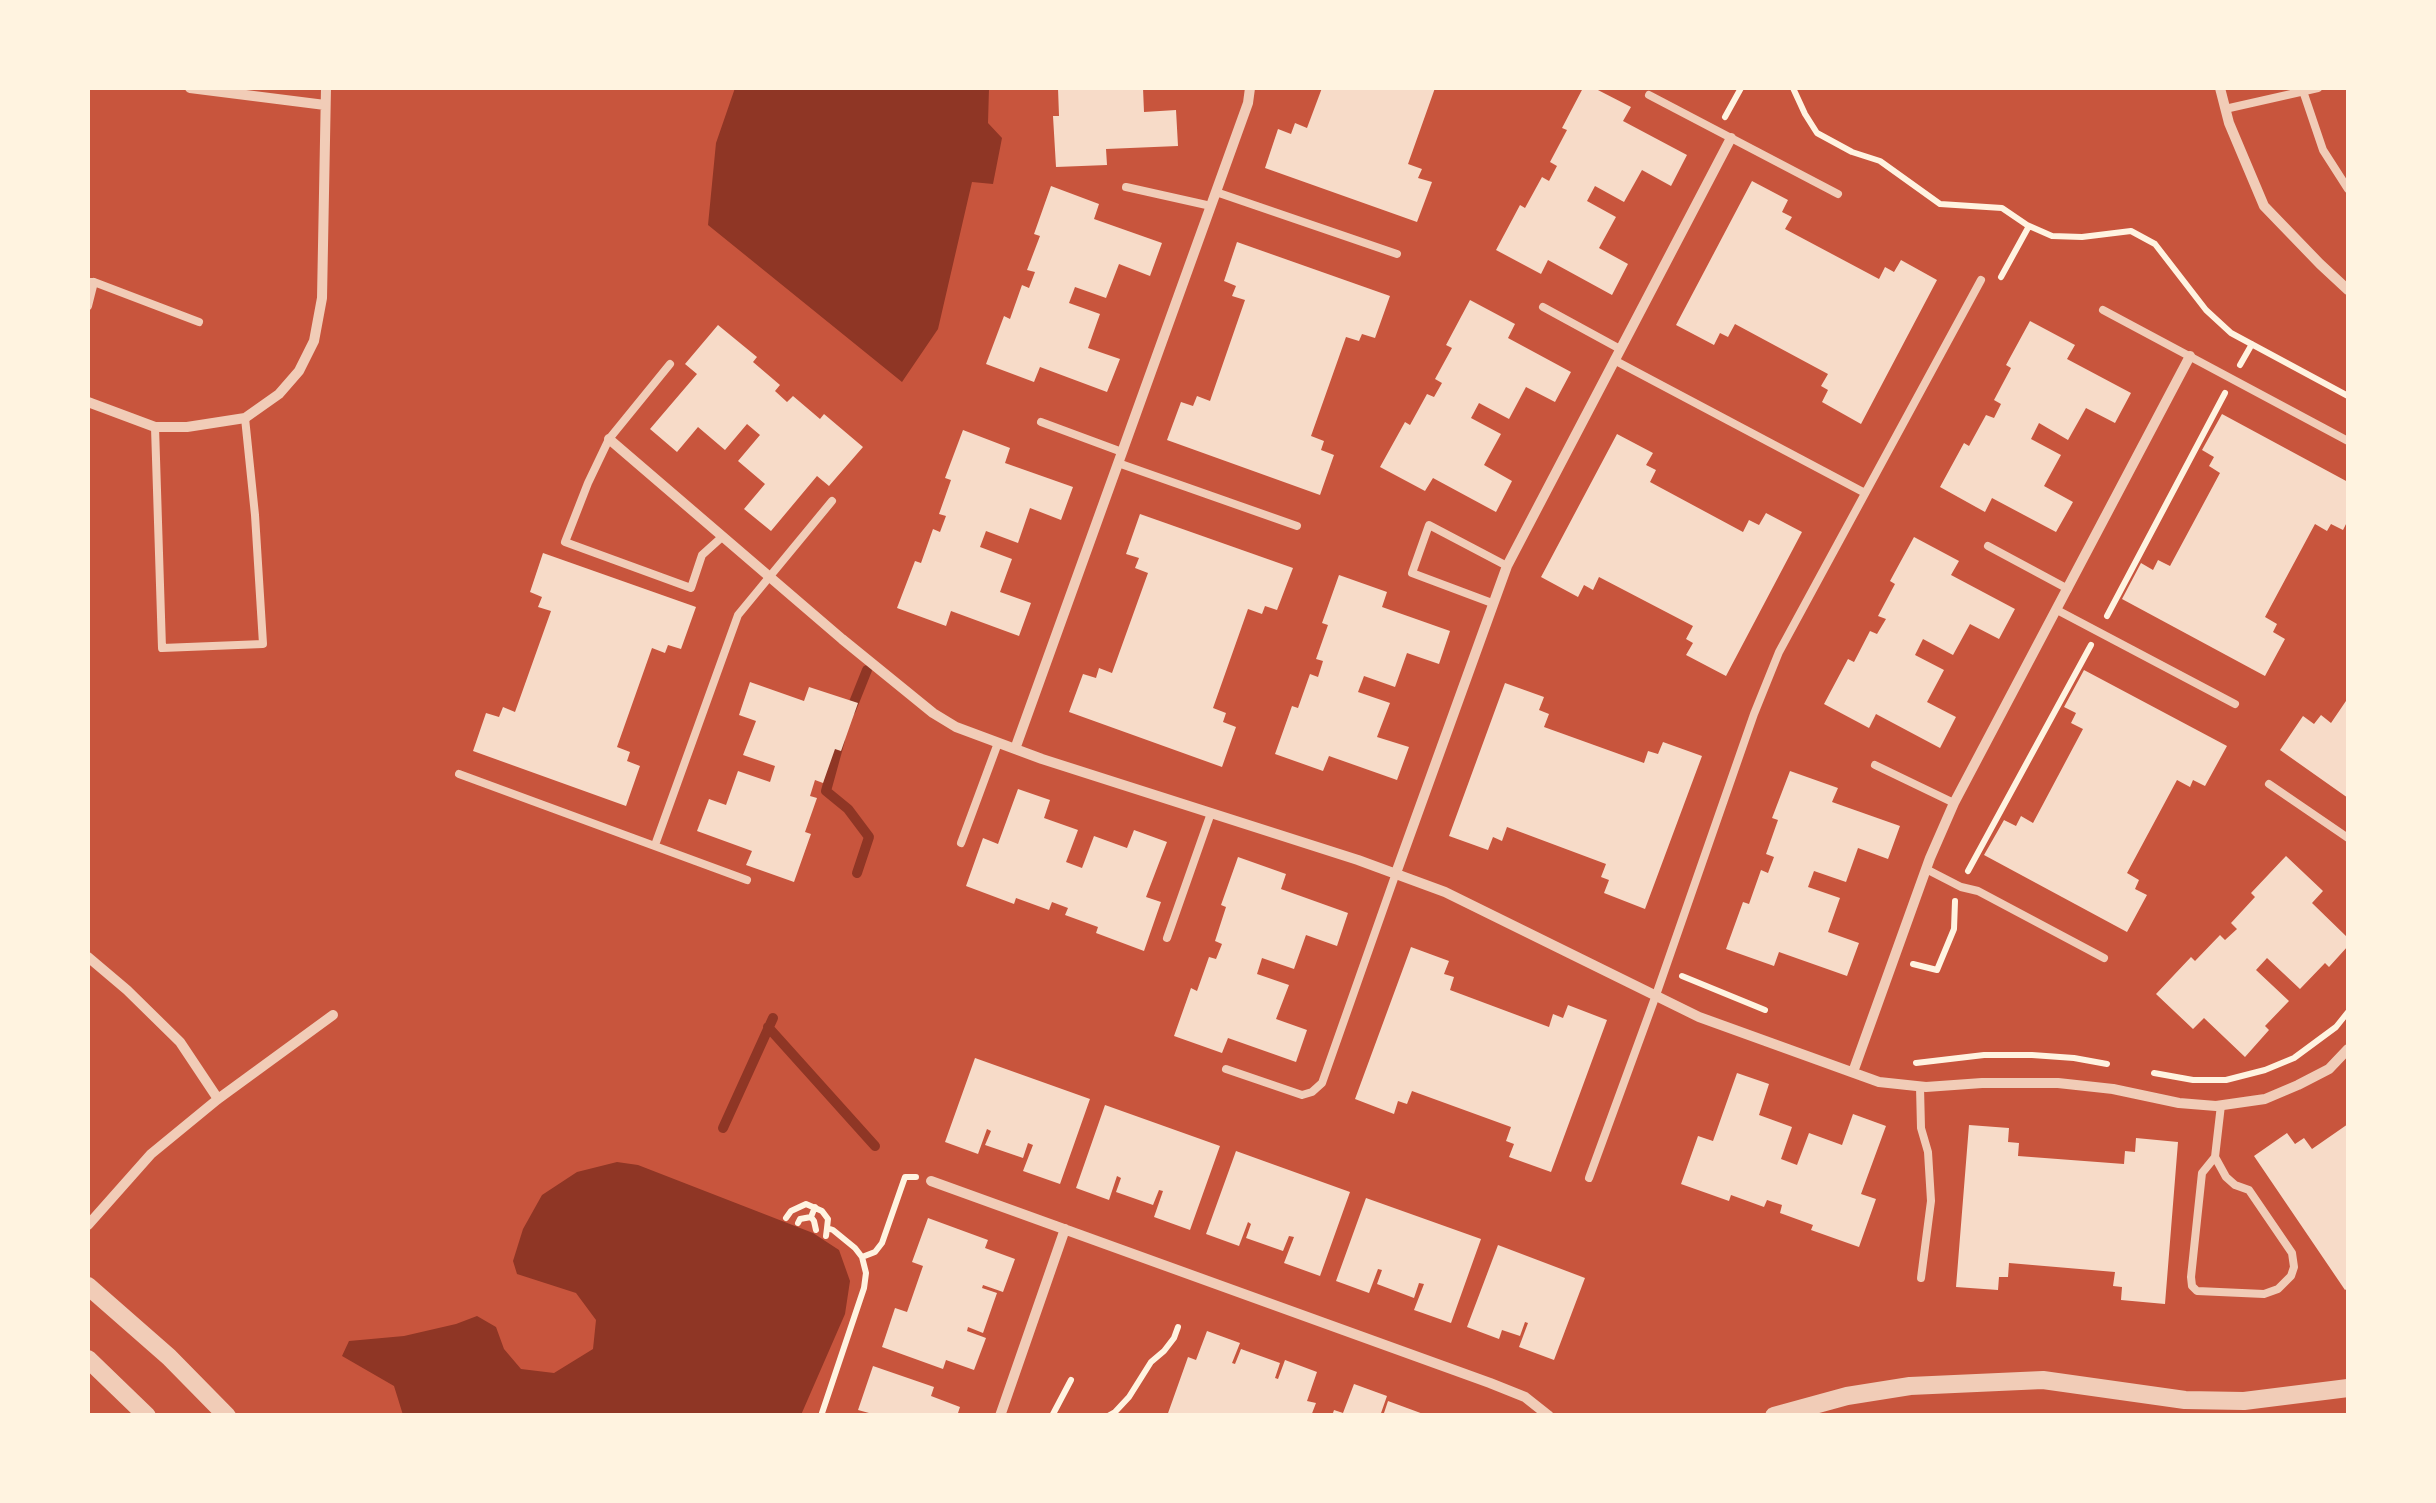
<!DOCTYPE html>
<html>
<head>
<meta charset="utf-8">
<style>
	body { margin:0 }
	#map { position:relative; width:2436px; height:1503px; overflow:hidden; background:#c8553d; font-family:"PT Sans",sans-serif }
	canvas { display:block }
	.frame { position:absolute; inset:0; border:90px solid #fff3e0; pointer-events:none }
</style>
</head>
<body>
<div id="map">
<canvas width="2436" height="1503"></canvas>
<div class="frame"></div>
</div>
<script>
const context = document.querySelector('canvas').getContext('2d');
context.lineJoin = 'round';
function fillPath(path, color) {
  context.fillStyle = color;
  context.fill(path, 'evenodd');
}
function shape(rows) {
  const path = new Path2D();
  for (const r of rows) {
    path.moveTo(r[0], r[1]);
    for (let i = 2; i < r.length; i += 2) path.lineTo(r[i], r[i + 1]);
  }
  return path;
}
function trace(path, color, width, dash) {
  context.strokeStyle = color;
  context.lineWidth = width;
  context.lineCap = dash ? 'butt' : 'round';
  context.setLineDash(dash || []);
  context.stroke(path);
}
fillPath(shape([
	[735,88,989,88,988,123,1002,138,993,184,972,182,938,329,902,382,708,225,716,143],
	[617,1162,638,1165,813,1233,839,1250,850,1281,845,1314,801,1415,403,1415,394,1386,342,1356,349,1341,404,1336,456,1324,477,1316,496,1327,504,1349,521,1369,554,1373,593,1349,596,1320,576,1293,517,1274,513,1261,523,1229,542,1195,577,1172]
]), '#8f3625');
trace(shape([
	[851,710,867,670],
	[840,740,826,791,848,809,869,837,857,873],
	[768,1027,875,1146],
	[723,1128,773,1018]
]), '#8f3625', 10);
fillPath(shape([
	[1058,88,1143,88,1144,112,1176,110,1178,146,1106,149,1107,165,1056,167,1053,116,1059,116],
	[1322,88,1435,88,1408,164,1422,169,1418,178,1432,182,1417,222,1265,168,1278,129,1291,134,1295,123,1307,128],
	[1583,88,1594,88,1631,107,1623,121,1687,155,1671,186,1642,170,1624,202,1595,186,1587,201,1616,217,1599,248,1628,264,1612,295,1548,260,1541,274,1496,250,1520,205,1525,208,1542,177,1549,181,1557,166,1550,162,1567,130,1562,128],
	[1752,181,1788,200,1782,212,1792,217,1785,229,1879,279,1885,267,1894,272,1901,260,1937,280,1861,424,1822,402,1828,390,1821,386,1828,374,1735,324,1728,337,1720,333,1714,345,1676,325],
	[1051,186,1099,204,1094,219,1162,243,1150,276,1119,264,1106,298,1075,287,1069,303,1100,314,1088,348,1120,359,1107,392,1040,367,1034,382,986,364,1004,316,1010,319,1022,285,1029,288,1035,272,1027,270,1040,236,1034,234],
	[1237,242,1390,296,1375,338,1362,334,1359,341,1346,337,1311,436,1324,441,1321,450,1334,455,1320,495,1167,440,1181,402,1193,406,1197,396,1210,401,1245,300,1232,296,1236,286,1224,281],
	[1470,300,1515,324,1508,338,1571,372,1555,402,1526,387,1509,419,1479,403,1471,418,1501,434,1484,465,1512,481,1496,512,1433,478,1425,491,1380,467,1405,422,1410,425,1427,394,1434,397,1442,383,1435,379,1452,348,1446,345],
	[2030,321,2075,345,2067,359,2131,393,2115,423,2086,408,2068,440,2039,423,2031,439,2061,455,2044,486,2073,502,2056,532,1992,498,1985,512,1940,487,1964,443,1969,446,1986,415,1994,418,2001,404,1994,400,2011,368,2006,365],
	[718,325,757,357,753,362,780,385,775,391,787,402,793,396,820,419,824,414,863,447,829,486,817,476,771,531,744,509,765,484,738,461,760,435,747,424,725,450,698,427,677,452,650,429,697,374,685,364],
	[2222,414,2348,482,2348,520,2343,530,2331,524,2327,531,2315,524,2265,617,2277,624,2273,632,2285,639,2265,676,2122,599,2141,563,2153,570,2158,560,2170,566,2220,473,2209,466,2214,457,2202,450],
	[963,430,1010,448,1005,463,1073,487,1061,520,1030,508,1018,543,986,531,980,547,1012,559,1000,592,1031,603,1019,636,951,611,946,626,897,608,915,561,921,563,933,529,940,532,946,516,939,514,951,480,945,478],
	[1617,434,1653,453,1646,465,1656,470,1650,482,1743,532,1749,520,1759,525,1766,513,1802,532,1726,676,1686,655,1693,643,1686,639,1693,626,1599,577,1593,590,1584,585,1578,597,1541,577],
	[1140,514,1293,568,1277,610,1265,606,1262,614,1248,609,1213,708,1226,713,1223,722,1236,727,1222,767,1069,712,1083,674,1096,678,1099,668,1112,673,1148,573,1135,568,1139,558,1126,554],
	[1914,537,1959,561,1951,575,2015,609,1999,639,1970,624,1953,655,1923,639,1915,655,1944,670,1927,702,1956,717,1940,748,1876,714,1869,728,1824,704,1848,659,1854,662,1870,631,1877,634,1886,619,1878,616,1895,584,1890,581],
	[543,553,696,607,681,649,668,645,665,653,652,648,617,747,630,752,627,761,640,766,626,806,473,751,486,713,499,717,503,707,515,712,551,611,538,607,542,597,530,592],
	[1339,575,1387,592,1382,607,1450,631,1439,664,1407,653,1395,687,1364,676,1358,692,1390,703,1377,737,1409,747,1397,780,1329,756,1323,771,1275,754,1292,706,1298,708,1310,674,1318,677,1323,661,1316,659,1328,625,1322,623],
	[2084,670,2227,746,2205,786,2193,780,2190,787,2177,780,2127,873,2139,880,2135,889,2147,895,2127,932,1984,855,2004,820,2016,826,2021,816,2033,823,2083,729,2071,723,2076,713,2064,707],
	[750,682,804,701,809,687,858,703,841,751,835,749,823,783,815,780,810,796,817,798,805,832,811,834,794,882,746,865,752,851,697,831,709,799,726,805,738,771,770,782,775,766,743,755,756,721,739,715],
	[1505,683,1544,697,1539,710,1549,714,1544,727,1644,763,1648,751,1658,754,1663,742,1702,756,1645,909,1604,893,1609,880,1601,877,1606,864,1507,827,1502,841,1493,837,1488,850,1449,836],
	[2348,698,2348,798,2280,750,2303,716,2314,724,2321,715,2331,723],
	[1790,771,1838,788,1832,802,1900,826,1888,859,1858,848,1846,882,1814,871,1808,887,1840,898,1828,932,1859,943,1847,976,1779,952,1774,966,1726,949,1743,902,1749,904,1761,870,1768,873,1774,857,1766,854,1778,820,1772,818],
	[1018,789,1050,800,1044,818,1078,830,1066,862,1082,868,1094,836,1127,848,1134,830,1167,842,1146,897,1161,902,1144,951,1096,933,1098,927,1065,915,1068,908,1052,902,1049,910,1016,898,1014,904,966,886,983,838,998,844],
	[2286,856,2323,891,2312,903,2348,938,2348,946,2329,967,2325,963,2300,989,2267,958,2256,970,2289,1001,2265,1026,2269,1030,2245,1057,2204,1018,2193,1029,2156,994,2191,957,2195,961,2220,935,2225,940,2237,929,2231,923,2255,897,2251,893],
	[1238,857,1286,874,1281,889,1348,913,1337,946,1306,935,1294,969,1262,958,1257,974,1289,985,1276,1019,1307,1030,1296,1062,1228,1038,1222,1053,1174,1036,1191,988,1197,991,1209,957,1216,959,1222,944,1215,941,1226,907,1221,905],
	[1411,947,1449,961,1444,974,1454,977,1450,990,1549,1027,1553,1014,1563,1018,1568,1005,1607,1020,1551,1172,1509,1157,1514,1144,1506,1141,1511,1127,1412,1091,1407,1104,1398,1101,1394,1114,1355,1099],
	[975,1058,1090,1099,1060,1184,1023,1171,1033,1145,1028,1143,1023,1158,985,1145,991,1131,987,1129,978,1154,945,1142],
	[1737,1073,1769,1084,1759,1115,1792,1127,1781,1159,1797,1165,1809,1133,1842,1145,1853,1114,1886,1126,1861,1194,1876,1199,1859,1247,1811,1230,1813,1225,1780,1213,1782,1205,1767,1200,1764,1207,1731,1195,1729,1201,1681,1184,1698,1136,1713,1141],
	[1105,1105,1220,1146,1190,1230,1154,1217,1163,1191,1159,1190,1153,1205,1116,1192,1121,1178,1117,1176,1109,1200,1076,1188],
	[2348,1124,2348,1288,2345,1290,2254,1156,2287,1133,2295,1144,2304,1138,2312,1149],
	[1969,1125,2009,1128,2008,1142,2019,1143,2018,1156,2124,1164,2125,1151,2135,1152,2136,1138,2178,1142,2165,1304,2121,1300,2122,1287,2113,1286,2115,1272,2009,1263,2008,1277,1999,1277,1998,1290,1956,1287],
	[1236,1151,1350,1192,1320,1276,1284,1263,1294,1237,1289,1236,1283,1251,1246,1238,1251,1224,1248,1222,1239,1246,1206,1234],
	[1366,1198,1481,1239,1451,1323,1414,1310,1424,1284,1419,1283,1414,1298,1377,1284,1382,1270,1378,1269,1369,1293,1336,1281],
	[928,1218,988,1240,985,1248,1015,1259,1003,1292,983,1285,982,1288,997,1293,983,1333,968,1327,967,1331,986,1338,974,1370,946,1360,943,1369,882,1347,895,1308,907,1312,923,1266,912,1262],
	[1498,1245,1585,1278,1554,1360,1519,1347,1528,1323,1525,1322,1520,1336,1502,1330,1499,1339,1467,1327],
	[1207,1331,1240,1343,1232,1363,1235,1364,1241,1349,1280,1363,1275,1378,1278,1379,1285,1360,1317,1372,1307,1401,1316,1403,1311,1416,1167,1416,1188,1357,1196,1360],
	[873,1366,934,1387,931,1396,960,1407,957,1416,868,1416,869,1413,858,1410],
	[1354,1384,1387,1396,1380,1416,1332,1416,1334,1410,1343,1413],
	[1388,1401,1426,1415,1425,1416,1383,1416]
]), '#f7dbc8');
trace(shape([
	[1793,88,1805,114,1817,133,1852,152,1880,161,1940,204,2002,208,2027,225,2052,236,2082,237,2131,231,2155,244,2206,310,2231,333,2348,396],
	[1725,117,1741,88],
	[2001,277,2029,226],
	[2240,365,2252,344],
	[2107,616,2225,393],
	[1968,871,2091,645],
	[1913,964,1937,970,1954,929,1955,901],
	[1682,976,1765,1010],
	[1916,1063,1984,1055,2032,1055,2074,1058,2107,1064],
	[2154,1073,2193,1080,2226,1080,2265,1070,2294,1058,2336,1027,2348,1012],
	[815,1207,811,1217,814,1221,816,1230],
	[786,1218,791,1211,806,1204,822,1211,828,1219,827,1228],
	[798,1223,800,1219,811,1217],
	[826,1236,827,1228,833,1230,855,1248,862,1257],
	[821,1416,864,1288,866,1273,862,1257,875,1252,882,1243,905,1177,916,1177],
	[1052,1416,1071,1380],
	[1108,1416,1115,1412,1129,1397,1151,1362,1164,1351,1174,1338,1178,1327]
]), '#fff3e0', 6);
trace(shape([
	[2302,88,2323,150,2348,189],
	[1649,95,1838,194],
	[2225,109,2318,88],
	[1126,187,1211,206],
	[1216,192,1397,254],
	[88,282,94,282,88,306],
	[94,282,199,322],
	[1543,307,1620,349],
	[2103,310,2348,441],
	[1614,360,1865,493],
	[670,364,609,439,588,483,565,542,691,588,702,555,722,537],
	[1041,422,1122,452],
	[155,427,162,648,263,644,255,515,245,418],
	[1118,463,1297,526],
	[1988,546,2068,589],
	[1492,603,1412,573,1429,525,1507,566],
	[2057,610,2235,704],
	[1875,765,1954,803],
	[459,774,747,880],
	[2269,784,2348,838],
	[961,843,998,743],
	[655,845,738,615,832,501],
	[1926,869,1961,887,1978,891,2104,958],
	[1167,938,1211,813],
	[1226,1069,1302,1095,1312,1092,1322,1083,1396,873],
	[1920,1087,1921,1128,1928,1152,1931,1201,1921,1278],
	[2215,1157,2226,1177,2235,1185,2249,1190,2292,1253,2294,1267,2291,1276,2278,1289,2264,1294,2197,1291,2192,1286,2191,1277,2202,1173,2215,1157,2221,1105],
	[1589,1178,1656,995,1754,714,1779,652,1981,280]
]), '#f1ccb7', 8);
trace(shape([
	[190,88,325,105],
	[2220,88,2229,123,2264,206,2320,264,2348,290],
	[88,402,155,427,187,427,245,418,279,394,299,371,314,341,322,298,326,88],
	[609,439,842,639,933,713,956,727,1042,759,1358,860,1445,892,1699,1017,1879,1082,1926,1087,1982,1083,2058,1083,2113,1089,2179,1103,2216,1106,2265,1099,2298,1085,2329,1069,2348,1049],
	[1015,749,1248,103,1250,88],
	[1396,873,1507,566,1731,138],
	[88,957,127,990,180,1042,218,1099],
	[1853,1072,1930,858,1954,803,2190,356],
	[931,1181,1490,1383,1525,1397,1549,1416],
	[88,1225,151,1154,218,1099,333,1015],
	[1000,1416,1065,1229]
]), '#f1ccb7', 10);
trace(shape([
	[88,1286,169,1357,227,1416],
	[88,1359,147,1416],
	[1774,1416,1847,1396,1910,1386,2043,1380,2185,1400,2244,1401,2348,1388]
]), '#f1ccb7', 18);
</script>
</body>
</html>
